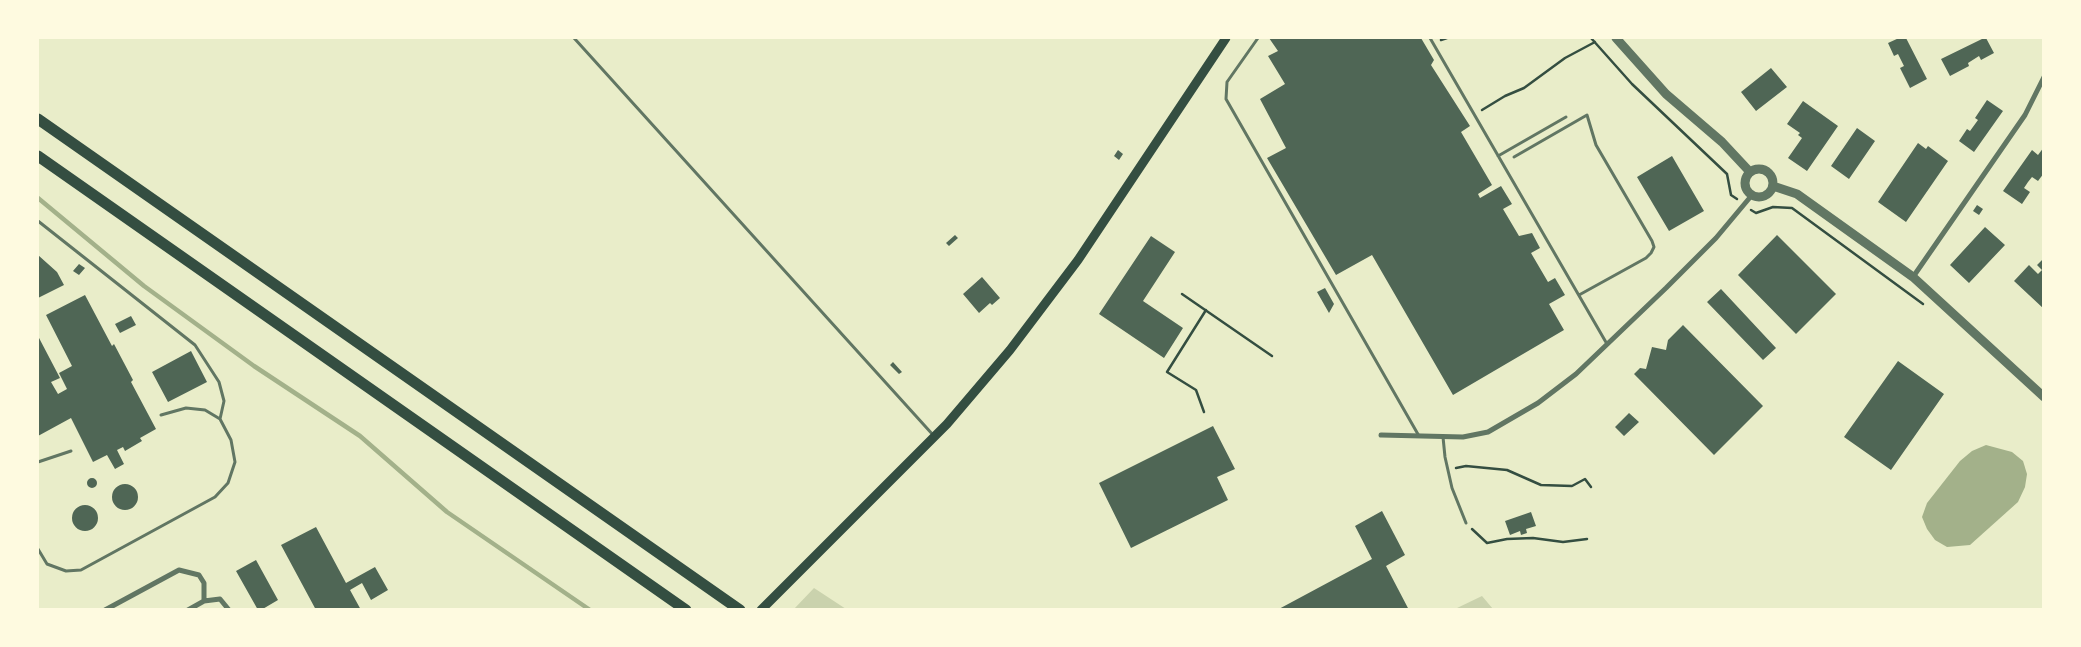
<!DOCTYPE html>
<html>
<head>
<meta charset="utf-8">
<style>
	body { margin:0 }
	#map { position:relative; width:2081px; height:647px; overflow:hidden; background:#e9edc9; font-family:"Playfair Display",serif }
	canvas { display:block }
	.frame { position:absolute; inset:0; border:39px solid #fefae0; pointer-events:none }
</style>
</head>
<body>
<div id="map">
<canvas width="2081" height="647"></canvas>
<div class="frame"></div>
</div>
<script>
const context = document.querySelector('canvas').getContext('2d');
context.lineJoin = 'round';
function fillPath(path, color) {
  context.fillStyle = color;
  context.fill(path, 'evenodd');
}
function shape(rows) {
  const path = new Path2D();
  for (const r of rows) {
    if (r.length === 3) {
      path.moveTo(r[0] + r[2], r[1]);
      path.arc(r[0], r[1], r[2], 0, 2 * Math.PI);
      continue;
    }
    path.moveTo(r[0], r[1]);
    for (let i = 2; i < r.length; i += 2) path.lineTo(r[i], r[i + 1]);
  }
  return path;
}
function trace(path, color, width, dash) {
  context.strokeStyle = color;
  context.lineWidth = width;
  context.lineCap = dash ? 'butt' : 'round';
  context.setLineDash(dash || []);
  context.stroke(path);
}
fillPath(shape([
	[814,588,846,609,794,609],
	[1482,596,1493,609,1455,609]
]), '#cad2ad');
fillPath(shape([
	[1986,445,2012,452,2023,461,2027,474,2025,487,2018,502,1970,545,1947,547,1935,540,1927,529,1922,517,1927,503,1960,461,1972,451]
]), '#a3b18a');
trace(shape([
	[38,198,144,286,254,366,360,436,447,512,590,610]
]), '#a3b18a', 4.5);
fillPath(shape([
	[1269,38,1421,38,1434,60,1431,65,1470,126,1461,132,1492,185,1478,194,1480,198,1501,186,1512,204,1503,209,1519,236,1532,233,1540,248,1531,253,1548,282,1555,278,1565,295,1549,304,1564,330,1453,395,1372,255,1336,275,1267,158,1286,148,1260,99,1285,84,1268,56,1278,51],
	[1899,38,1906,38,1927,79,1910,88,1900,68,1904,66,1898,54,1894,56,1888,43],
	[1984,38,1986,38,1994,53,1981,60,1979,56,1968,63,1969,66,1950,76,1941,59],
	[1771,68,1787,87,1756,111,1741,92],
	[1987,100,2003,111,1974,152,1959,141,1967,129,1970,131,1978,120,1975,118],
	[1803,101,1838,126,1807,171,1788,158,1802,138,1798,135,1800,133,1787,124],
	[1857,128,1875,141,1849,179,1831,166],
	[1918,143,1926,149,1928,146,1948,161,1906,222,1878,202],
	[2044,147,2044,173,2038,181,2032,177,2028,182,2024,188,2030,192,2022,204,2003,191,2032,150,2038,155],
	[1118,150,1123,154,1119,160,1114,156],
	[1672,156,1704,211,1669,231,1637,177],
	[1977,205,1983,209,1979,215,1973,211],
	[1985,227,2005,245,1969,283,1950,265],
	[955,235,958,238,949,246,946,243],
	[1777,235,1836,294,1796,334,1738,275],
	[1151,236,1175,252,1143,301,1183,328,1164,358,1099,314],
	[38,255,57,272,64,285,38,298],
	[2044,258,2044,309,2014,281,2029,265,2038,274,2042,270,2037,265],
	[79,264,85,268,79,275,73,271],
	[982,277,1000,298,992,305,990,303,979,313,963,294],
	[1325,288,1334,304,1329,313,1317,292],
	[1721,289,1776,348,1763,360,1707,302],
	[85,295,112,346,114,344,133,380,131,382,156,429,140,438,142,441,125,451,123,447,117,450,124,464,115,469,107,455,93,462,71,418,38,436,38,336,60,378,51,382,58,394,67,389,59,373,72,366,46,315],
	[131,316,136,325,120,333,115,324],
	[1683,325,1763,406,1714,455,1634,374,1640,368,1646,369,1652,347,1666,350,1668,340],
	[191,351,207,382,168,402,152,372],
	[1898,361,1944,394,1891,470,1844,437],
	[893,362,902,372,899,374,890,365],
	[1629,413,1639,422,1624,436,1615,427],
	[1213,426,1235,469,1217,477,1228,500,1131,548,1099,483],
	[92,483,5],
	[125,497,13],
	[85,518,13],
	[1382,511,1405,555,1386,566,1409,610,1277,610,1372,559,1355,526],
	[1531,512,1536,526,1526,529,1527,533,1521,535,1520,531,1510,535,1505,521],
	[316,527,346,583,375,567,388,590,371,600,362,583,350,590,361,610,316,610,281,545],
	[256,560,278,600,261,610,258,610,236,571]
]), '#4f6655');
trace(shape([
	[1591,38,1632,84,1727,174,1731,195,1737,199],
	[1441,40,1447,38],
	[1482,110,1505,96,1524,88,1565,58,1595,42],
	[1751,210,1756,213,1773,207,1792,208,1923,304],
	[1182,294,1272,356],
	[1204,412,1196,390,1167,372,1206,310],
	[1456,468,1466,466,1507,470,1541,485,1572,486,1585,479,1591,487],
	[1472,529,1487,543,1507,539,1533,538,1563,542,1587,539]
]), '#344e41', 2.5);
trace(shape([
	[574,38,934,436],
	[1258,38,1227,82,1226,99,1419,436],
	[1430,38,1607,344],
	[1498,156,1566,117],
	[1514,157,1587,115,1596,145,1652,241,1654,247,1651,253,1646,258,1579,295],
	[38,221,195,345,219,382,224,401,220,419],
	[1443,437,1445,457,1452,488,1466,523],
	[38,462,71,451],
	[38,549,47,564,66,571,81,570,215,497,228,483,235,462,231,440,220,419,205,410,186,408,161,415]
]), '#617663', 3);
trace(shape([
	[1913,277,2025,115,2044,77],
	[1381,435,1463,437,1488,432,1538,403,1576,374,1666,288,1716,238,1752,195],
	[204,601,220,599,229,610],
	[105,610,179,570,199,575,204,583,204,601,188,610]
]), '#617663', 5);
trace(shape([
	[1616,38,1666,94,1722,142,1750,172],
	[1759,183,14],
	[1773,186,1797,194,1913,277,2044,397]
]), '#617663', 9);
trace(shape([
	[761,610,947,424,1010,350,1078,260,1226,38]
]), '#344e41', 9);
trace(shape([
	[38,119,740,610],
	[38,156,686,610]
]), '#344e41', 11);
</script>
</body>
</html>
